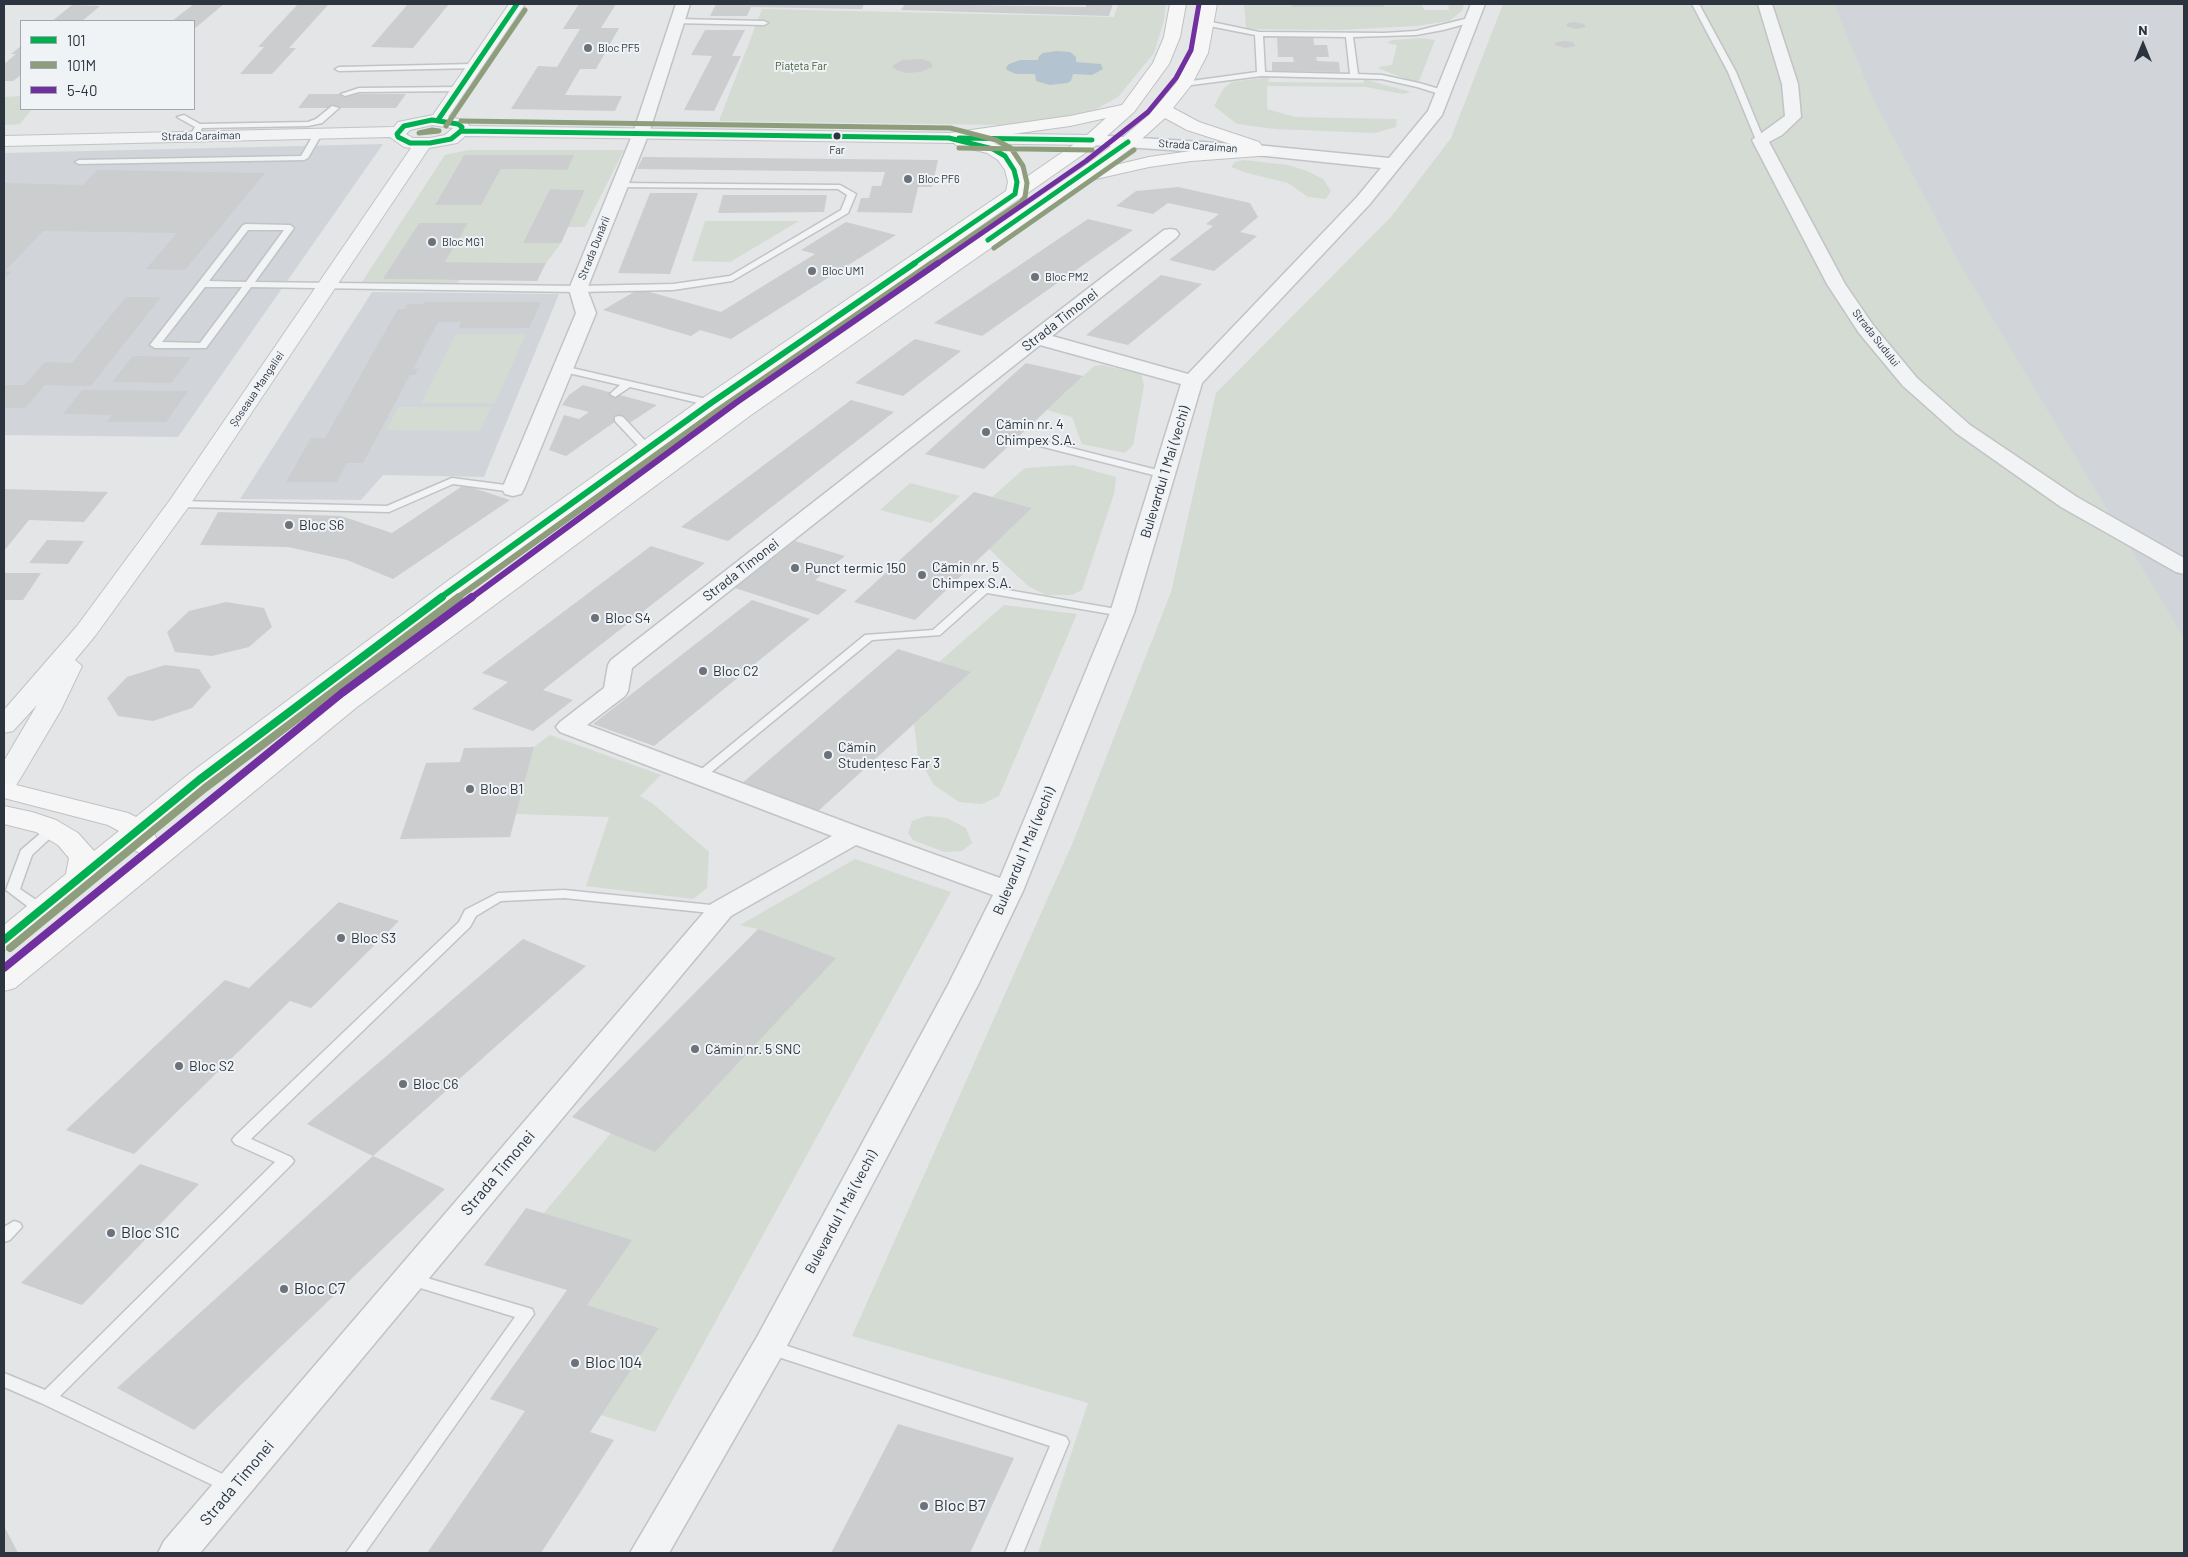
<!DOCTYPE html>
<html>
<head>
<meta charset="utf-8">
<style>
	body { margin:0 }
	#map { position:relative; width:2188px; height:1557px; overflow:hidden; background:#e3e5e7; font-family:Barlow,sans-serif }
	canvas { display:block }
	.frame { position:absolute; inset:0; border:5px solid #2b343f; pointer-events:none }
	.legend { position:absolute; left:20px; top:20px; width:175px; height:90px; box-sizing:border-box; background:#f0f3f6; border:1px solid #a1a7ad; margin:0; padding:6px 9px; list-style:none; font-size:15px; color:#2b343f }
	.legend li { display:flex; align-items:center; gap:10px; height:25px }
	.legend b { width:25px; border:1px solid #a1a7ad }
	.north { position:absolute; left:2118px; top:20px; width:50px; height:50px; -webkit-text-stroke:4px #f0f3f6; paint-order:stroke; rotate:0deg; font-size:14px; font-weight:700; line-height:20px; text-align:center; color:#2b343f }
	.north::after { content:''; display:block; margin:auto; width:18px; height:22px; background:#2b343f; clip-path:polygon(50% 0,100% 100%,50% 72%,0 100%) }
</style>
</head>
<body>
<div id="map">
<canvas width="2188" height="1557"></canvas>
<div class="frame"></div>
<ul class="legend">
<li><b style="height:6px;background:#00b050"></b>101</li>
<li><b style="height:6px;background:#8e9d7b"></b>101M</li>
<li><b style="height:6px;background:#7030a0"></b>5-40</li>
</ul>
<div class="north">N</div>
</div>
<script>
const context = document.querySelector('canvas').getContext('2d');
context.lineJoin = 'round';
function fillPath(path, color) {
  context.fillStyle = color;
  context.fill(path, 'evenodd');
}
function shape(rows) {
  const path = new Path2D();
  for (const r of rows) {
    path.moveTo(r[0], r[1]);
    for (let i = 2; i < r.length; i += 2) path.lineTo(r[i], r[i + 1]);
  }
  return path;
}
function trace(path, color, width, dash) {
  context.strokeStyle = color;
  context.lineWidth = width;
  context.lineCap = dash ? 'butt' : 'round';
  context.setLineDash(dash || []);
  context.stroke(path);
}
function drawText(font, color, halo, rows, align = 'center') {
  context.font = font + ' Barlow,sans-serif';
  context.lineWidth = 4;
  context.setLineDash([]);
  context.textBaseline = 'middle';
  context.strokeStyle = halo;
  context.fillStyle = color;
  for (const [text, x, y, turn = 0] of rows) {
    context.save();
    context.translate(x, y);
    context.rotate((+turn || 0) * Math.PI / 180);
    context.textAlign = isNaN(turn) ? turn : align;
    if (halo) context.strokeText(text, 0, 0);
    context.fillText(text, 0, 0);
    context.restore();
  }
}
fillPath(shape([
	[1618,4,2184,4,2184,1001],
	[383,144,178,437,4,435,4,153],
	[372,292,559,294,484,477,383,475,361,500,240,499]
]), '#d1d5da');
fillPath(shape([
	[1118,4,1166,4,1164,20,1154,53,1118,97,1085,115,1007,125,719,121,762,9,1114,17],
	[1244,4,1422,4,1424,10,1449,10,1448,4,1464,4,1462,11,1449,21,1416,26,1339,30,1246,29],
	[1503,4,1834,4,1873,98,1958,261,2184,638,2184,1553,1038,1553,1088,1403,852,1336,1073,842,1171,592,1216,393,1391,217,1451,138],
	[1421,38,1435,40,1419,81,1414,82,1380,69,1379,67,1392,65,1397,45,1387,43,1392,40],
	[1269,77,1268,82,1364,83,1363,79,1411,92,1403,94,1366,87,1267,86,1267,109,1295,117,1397,119,1396,127,1375,133,1275,129,1237,124,1214,106,1224,88,1232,82],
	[21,96,21,109,32,109,20,124,4,125,4,97],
	[469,150,624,150,585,227,568,227,585,190,550,189,523,243,561,243,546,263,445,262,467,223,419,223,384,279,460,280,456,285,362,282,445,155],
	[464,155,573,155,566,170,501,169,481,205,435,205],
	[1244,160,1288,165,1307,171,1323,179,1331,191,1326,199,1308,197,1288,183,1247,173,1231,167,1235,162],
	[705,221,799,221,730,262,692,261],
	[456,334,526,334,495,403,421,403],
	[1102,365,1141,374,1144,386,1133,445,1125,453,1082,444,1072,417,1047,410,1094,366],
	[398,407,491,407,480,431,386,430],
	[1073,465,1116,477,1114,494,1082,590,1072,595,1046,595,1028,586,989,549,1032,508,992,497,1025,468],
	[910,483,960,496,931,523,880,510],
	[1004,605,1077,614,999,796,982,804,959,802,934,785,918,757,914,724,970,673,939,662],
	[550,735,661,775,640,796,652,803,709,852,707,888,693,899,586,886,609,817,516,814,534,747],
	[927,816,947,818,966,828,972,843,962,851,944,852,913,840,908,833,912,821],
	[855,859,951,892,655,1432,601,1415,659,1328,587,1305,543,1214,611,1133,758,929,740,925]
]), '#d4dbd3');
fillPath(shape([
	[1057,51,1070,52,1076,57,1076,62,1101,64,1103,69,1092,75,1073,74,1071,81,1067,83,1050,85,1036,81,1035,74,1016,74,1007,70,1006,67,1009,64,1020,60,1038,60,1039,56,1043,53]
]), '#b3c4d0');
fillPath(shape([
	[194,4,224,4,194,29,194,21,172,21],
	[298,4,329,4,289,48,296,48,272,74,240,74,264,47,258,47],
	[408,4,449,4,413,48,371,47],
	[579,4,616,4,601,28,619,28,596,69,580,69,565,95,622,96,615,111,511,109,538,66,557,67,580,29,563,29],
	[716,4,864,4,862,9,751,7,747,16,710,16],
	[905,4,1086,7,1086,4,1113,4,1109,16,901,10],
	[1291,4,1383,4,1384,7,1292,7],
	[72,5,100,6,82,21,52,21],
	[1574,22,1584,24,1586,27,1576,29,1566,26,1568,23],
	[705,30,745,30,732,56,741,56,714,111,684,110,712,56,691,55],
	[1277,36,1313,37,1314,45,1327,45,1329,57,1316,57,1317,61,1339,62,1340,72,1272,71,1272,62,1294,62,1293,57,1278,57],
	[1563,41,1573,42,1575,46,1565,48,1554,45,1557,42],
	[21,46,21,75,13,81,4,81,4,64,16,54,11,54],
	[922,59,931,62,933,67,920,72,907,73,896,70,892,66,902,60],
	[309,94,406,94,396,108,298,108],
	[464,155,574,155,567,170,501,169,481,205,435,205],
	[643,157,938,160,932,187,918,187,912,213,857,212,861,198,869,198,872,186,881,186,885,172,637,169],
	[97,170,265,173,185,270,146,269,177,233,43,231,5,271,12,271,4,279,4,183,83,185],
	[1178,187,1250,203,1258,217,1240,232,1257,236,1214,271,1169,260,1213,226,1206,224,1219,214,1168,203,1153,214,1116,206,1136,191],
	[550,189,585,190,561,243,523,243],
	[650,193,698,193,670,274,618,273],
	[723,195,827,195,824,212,718,213],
	[1088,219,1133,230,982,336,934,323],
	[846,222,896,235,731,339,700,330,691,336,603,310,639,289,721,312,815,254,801,250],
	[419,223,468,223,445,262,546,263,537,281,383,279],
	[1161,275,1202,284,1128,345,1086,335],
	[126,297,161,297,91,386,45,385,25,408,4,408,4,385,25,385,45,362,72,363],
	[424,302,541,302,529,328,459,328,461,322,438,322,413,369,418,369,415,375,410,375,363,463,347,463,337,482,286,482,311,438,325,438,398,309,405,309,408,304,423,304],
	[915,339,961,351,903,396,855,383],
	[133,356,191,357,171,383,112,382],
	[1026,363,1083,376,984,469,925,454],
	[583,385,657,405,631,422,619,419,566,456,549,450,564,415,579,419,589,412,562,405,569,395],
	[82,390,88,390,188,391,166,422,107,422,112,415,63,414],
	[851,400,894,412,728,541,681,527],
	[464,485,510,500,393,579,347,560,288,547,200,545,218,512,341,516,392,533],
	[4,489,108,492,84,522,29,520,4,551],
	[974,492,1032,508,915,620,854,602],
	[47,540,84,541,68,564,29,563],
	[795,541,845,556,815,580,847,590,818,615,735,588],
	[651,546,705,563,543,690,573,700,533,731,472,709,508,682,482,673],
	[4,573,41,573,23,600,4,600],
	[752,600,810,619,654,746,593,724],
	[226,602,264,608,272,627,249,647,212,656,175,652,167,632,189,611],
	[898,649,971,672,816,813,740,785],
	[165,665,199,669,211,687,192,708,153,721,118,716,107,698,127,677],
	[534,747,510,837,400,839,426,763,460,762,464,748],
	[339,902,399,921,311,1008,290,1001,134,1154,66,1130,225,980,249,988],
	[758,929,836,958,655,1152,572,1117],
	[523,939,586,966,373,1156,307,1124],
	[373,1156,445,1189,194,1430,117,1388],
	[140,1164,199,1184,82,1305,21,1283],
	[526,1208,632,1240,587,1305,659,1328,590,1432,614,1440,541,1553,427,1553,525,1411,490,1399,567,1290,484,1265],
	[898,1424,1014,1458,970,1553,831,1553],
	[4,1526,18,1553,4,1553]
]), '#cbcdcf');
const service = shape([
	[1692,4,1699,4,1736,72,1764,140,1763,142,1756,140,1728,72,1692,4],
	[1473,17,1476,17,1476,21,1443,30,1416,35,1353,37,1358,74,1382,75,1419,83,1446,91,1447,93,1443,95,1417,87,1382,79,1261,76,1184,86,1180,84,1184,82,1257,72,1255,35,1204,25,1203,23,1207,21,1259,32,1384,33,1416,31,1473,17],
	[1263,36,1346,37,1350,74,1265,72,1263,36],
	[677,19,764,21,768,23,764,25,674,23,673,21,677,19],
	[473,64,476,64,476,68,339,71,335,69,339,67,473,64],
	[458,87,462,89,461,91,359,92,345,96,341,94,359,88,458,87],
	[332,106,339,108,322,123,308,126,202,128,199,134,196,134,192,132,195,127,177,117,184,115,200,124,308,122,316,119,332,106],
	[315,132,322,134,308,158,304,160,79,164,75,162,79,160,301,156,315,132],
	[617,183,840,185,856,194,848,213,732,281,673,290,578,292,251,287,206,348,155,348,150,345,243,225,246,224,290,225,294,228,255,282,578,286,673,284,730,276,841,210,847,195,838,189,620,187,616,185,617,183],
	[248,230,284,230,246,282,209,281,248,230],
	[205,287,242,287,200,343,162,342,205,287],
	[563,366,711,400,716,403,711,406,630,387,615,397,610,394,620,385,560,371,560,367,563,366],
	[619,416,623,417,651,447,651,451,643,451,615,421,615,417,619,416],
	[1036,439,1169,473,1170,475,1165,478,1032,444,1032,440,1036,439],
	[452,478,513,486,518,489,513,492,453,484,389,512,179,507,174,504,179,501,387,506,452,478],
	[985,586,1122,610,1128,613,1122,616,987,593,940,635,872,640,703,779,695,779,693,776,865,635,933,630,981,587,985,586],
	[54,825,60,829,32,855,20,889,45,906,47,909,45,912,40,913,35,912,6,890,21,850,49,826,54,825],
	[564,890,721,906,728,910,721,914,564,898,501,901,476,916,470,927,251,1139,291,1157,294,1161,291,1165,60,1396,237,1481,240,1486,237,1491,231,1493,225,1491,41,1403,4,1387,4,1373,45,1390,275,1162,235,1144,232,1140,235,1136,459,922,465,910,498,893,564,890],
	[14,1221,20,1223,22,1227,10,1240,4,1242,4,1227,14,1221],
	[410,1273,532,1309,534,1314,365,1553,346,1553,515,1317,404,1283,402,1279,404,1275,410,1273],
	[769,1340,1066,1437,1069,1442,1023,1553,1005,1553,1050,1446,763,1352,761,1347,763,1342,769,1340]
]);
const minor = shape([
	[676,4,690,4,649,133,587,289,596,313,524,489,521,494,513,496,505,494,502,489,576,313,569,289,633,133,676,4],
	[1471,4,1485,4,1442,115,1369,205,1202,383,1134,613,1023,891,978,985,781,1357,669,1553,630,1553,757,1337,948,985,993,895,856,845,731,916,200,1553,158,1553,164,1541,711,904,832,836,560,732,556,727,560,722,604,688,608,665,611,660,1029,334,1164,230,1170,229,1176,230,1179,234,1176,238,1052,336,1188,374,1357,197,1381,168,1266,156,1092,145,1086,144,1084,140,1086,136,1092,135,1266,146,1389,158,1428,111,1471,4],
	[1040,345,1181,384,1110,613,1000,878,864,829,587,725,625,696,628,691,632,668,1040,345],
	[1758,4,1772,4,1798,84,1801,117,1782,135,1769,142,1845,284,1873,325,1917,378,1970,425,2077,497,2184,558,2184,574,2176,572,2061,507,1956,433,1903,386,1859,333,1827,284,1752,140,1785,116,1782,84,1758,4]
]);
const tertiary = shape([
	[509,4,525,4,448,117,464,120,470,126,1092,135,1098,136,1101,140,1098,144,1092,145,465,136,457,143,429,148,187,509,95,636,75,660,82,666,61,710,14,789,4,791,4,761,37,705,13,731,4,733,4,710,77,626,170,500,411,148,404,147,390,137,4,146,4,136,394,127,398,122,433,115,509,4],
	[432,125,453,128,445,135,430,138,413,138,406,134,410,130,432,125]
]);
const primary = shape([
	[1170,4,1186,4,1180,37,1169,64,1134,112,1098,144,719,408,471,587,209,786,153,832,158,841,339,695,735,405,1086,165,1122,138,1149,115,1177,82,1192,53,1201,4,1217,4,1208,53,1192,84,1173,108,1199,122,1259,142,1262,146,1272,147,1275,151,1272,155,1191,161,1149,167,1087,181,751,415,357,707,15,988,4,991,4,965,142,854,132,849,15,947,4,950,4,925,66,874,69,858,58,845,36,832,4,824,4,806,32,812,56,820,78,833,94,851,119,831,108,825,4,798,4,782,128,813,136,817,189,774,453,577,703,398,1006,191,1008,182,1005,170,998,160,987,153,956,145,954,143,943,142,940,138,943,134,1070,116,1122,105,1153,63,1164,37,1170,4],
	[1106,118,1086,136,1025,178,1023,170,1011,152,999,145,976,139,1070,126,1106,118],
	[1165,118,1187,130,1240,147,1191,151,1149,157,1107,167,1134,146,1165,118]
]);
trace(service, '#c1c3c5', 3);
trace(minor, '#c1c3c5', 3);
trace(tertiary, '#c1c3c5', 2);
trace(primary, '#bfc2c4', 2);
fillPath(service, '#f1f3f4');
fillPath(minor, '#f1f3f4');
fillPath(tertiary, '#f1f3f4');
fillPath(primary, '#f6f6f6');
trace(shape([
	[432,120,458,124,462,127,461,131,451,139,430,143,410,143,398,137,397,134,404,126,432,120],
	[438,120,517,4],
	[461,131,949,138,993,149,1005,156,1014,170,1017,182,1015,194,913,264],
	[959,138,1092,140],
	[988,240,1128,142]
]), '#00b050', 5);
trace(shape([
	[440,598,711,403,915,263]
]), '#00b050', 6);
trace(shape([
	[4,940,199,780,442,597]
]), '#00b050', 8);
trace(shape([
	[461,121,950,128,996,140,1011,148,1023,166,1027,183,1025,197,1021,202,930,264],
	[446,126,525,10],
	[432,130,439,131,419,133,432,130],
	[959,148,1092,150],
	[994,248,1134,150]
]), '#8e9d7b', 5);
trace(shape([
	[457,598,717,411,932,263]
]), '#8e9d7b', 6);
trace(shape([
	[10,948,205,788,459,597]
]), '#8e9d7b', 8);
trace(shape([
	[937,264,1086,161,1148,112,1176,78,1191,50,1199,4]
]), '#7030a0', 5);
trace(shape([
	[471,598,737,402,938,263]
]), '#7030a0', 6);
trace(shape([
	[4,968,342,693,472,597]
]), '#7030a0', 8);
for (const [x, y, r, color] of [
	[588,48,5,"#6b727a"],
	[837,136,4.5,"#2b343f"],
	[908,179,5,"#6b727a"],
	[432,242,5,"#6b727a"],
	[812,271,5,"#6b727a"],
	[1035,277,5,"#6b727a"],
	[986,432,5,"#6b727a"],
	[289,525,5,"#6b727a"],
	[795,568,5,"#6b727a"],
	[922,575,5,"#6b727a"],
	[595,618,5,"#6b727a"],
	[703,671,5,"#6b727a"],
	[828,755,5,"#6b727a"],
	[470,789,5,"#6b727a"],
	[341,938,5,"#6b727a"],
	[695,1049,5,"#6b727a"],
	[179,1066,5,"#6b727a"],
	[403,1084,5,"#6b727a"],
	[111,1233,5,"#6b727a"],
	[284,1289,5,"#6b727a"],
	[575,1363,5,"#6b727a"],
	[924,1506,5,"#6b727a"]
]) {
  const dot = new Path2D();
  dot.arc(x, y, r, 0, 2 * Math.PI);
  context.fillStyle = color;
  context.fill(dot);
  trace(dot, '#f0f3f6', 2);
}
drawText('11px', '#2b343f', '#f0f3f6', [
	["Bloc PF5",598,48],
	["Bloc PF6",918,179],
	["Bloc MG1",442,242],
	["Bloc UM1",822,271],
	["Bloc PM2",1045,277]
], 'left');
drawText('11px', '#425a39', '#f0f3f6', [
	["Piațeta Far",801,66]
]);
drawText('11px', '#2b343f', '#f0f3f6', [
	["Strada Caraiman",201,136,-1],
	["Strada Caraiman",1198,146,4],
	["Strada Dunării",594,248,-68],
	["Strada Sudului",1876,338,52],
	["Șoseaua Mangaliei",257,389,-56]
]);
drawText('11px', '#2b343f', '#f0f3f6', [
	["Far",837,150]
]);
drawText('14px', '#2b343f', '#f0f3f6', [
	["Strada Timonei",1060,320,-38],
	["Bulevardul 1 Mai (vechi)",1165,472,-73],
	["Strada Timonei",741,570,-38],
	["Bulevardul 1 Mai (vechi)",1024,851,-67],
	["Bulevardul 1 Mai (vechi)",841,1212,-62]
]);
drawText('14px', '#2b343f', '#f0f3f6', [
	["Cămin nr. 4",996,424],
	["Chimpex S.A.",996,440],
	["Bloc S6",299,525],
	["Cămin nr. 5",932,567],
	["Chimpex S.A.",932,583],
	["Punct termic 150",805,568],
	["Bloc S4",605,618],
	["Bloc C2",713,671],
	["Cămin",838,747],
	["Studențesc Far 3",838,763],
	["Bloc B1",480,789],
	["Bloc S3",351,938],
	["Cămin nr. 5 SNC",705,1049],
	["Bloc S2",189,1066],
	["Bloc C6",413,1084]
], 'left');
drawText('16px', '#2b343f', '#f0f3f6', [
	["Strada Timonei",498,1173,-50],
	["Strada Timonei",237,1483,-50]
]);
drawText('16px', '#2b343f', '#f0f3f6', [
	["Bloc S1C",121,1233],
	["Bloc C7",294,1289],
	["Bloc 104",585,1363],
	["Bloc B7",934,1506]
], 'left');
</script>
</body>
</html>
